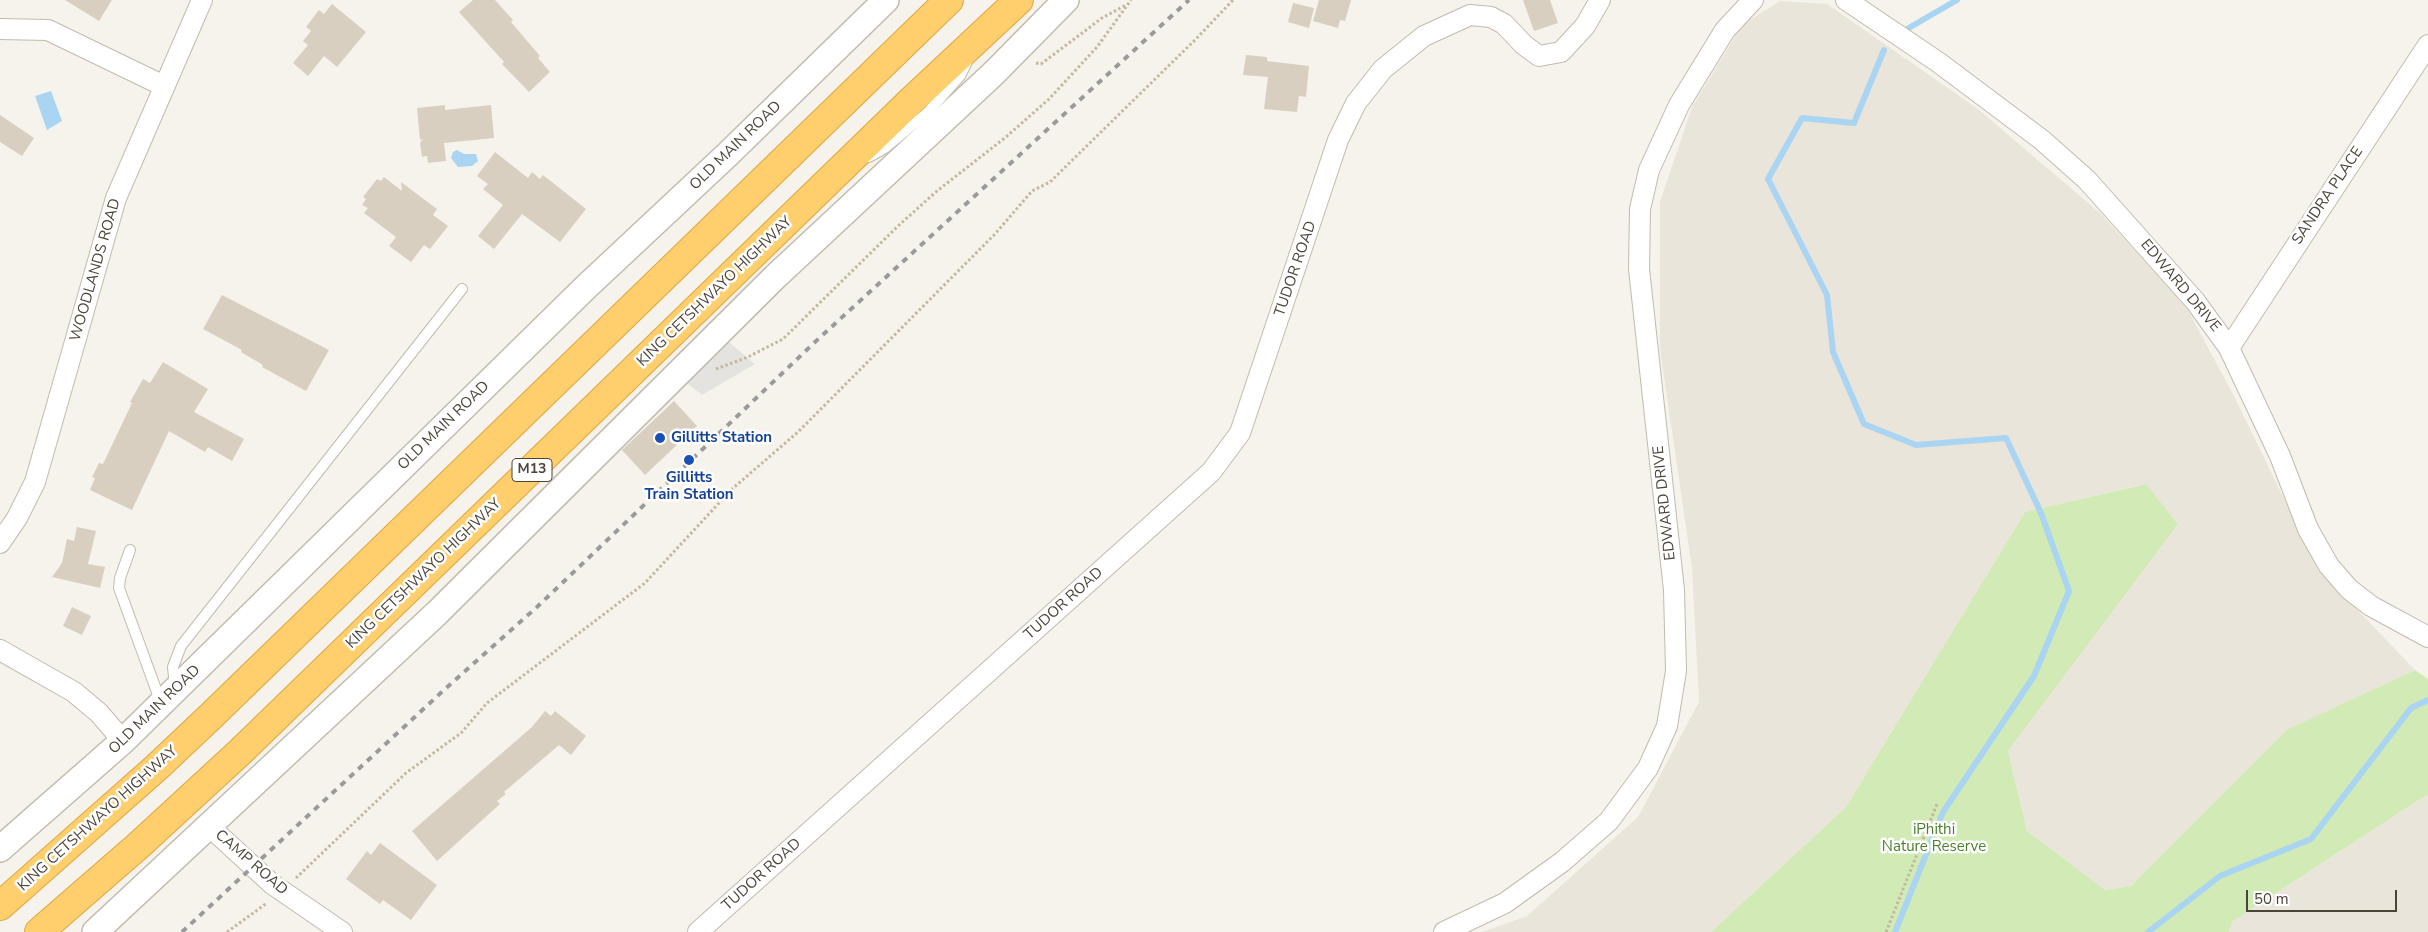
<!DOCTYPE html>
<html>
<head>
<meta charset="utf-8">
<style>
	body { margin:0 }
	#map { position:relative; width:2428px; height:932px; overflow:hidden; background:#f6f3ec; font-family:"Nunito Sans",sans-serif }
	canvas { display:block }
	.scale { position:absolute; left:2246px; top:890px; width:151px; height:22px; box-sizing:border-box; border:2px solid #4b4439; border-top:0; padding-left:6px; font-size:15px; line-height:18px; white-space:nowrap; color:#4b4439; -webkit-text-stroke:4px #fff; paint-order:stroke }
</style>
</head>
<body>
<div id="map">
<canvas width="2428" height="932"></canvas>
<div class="scale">50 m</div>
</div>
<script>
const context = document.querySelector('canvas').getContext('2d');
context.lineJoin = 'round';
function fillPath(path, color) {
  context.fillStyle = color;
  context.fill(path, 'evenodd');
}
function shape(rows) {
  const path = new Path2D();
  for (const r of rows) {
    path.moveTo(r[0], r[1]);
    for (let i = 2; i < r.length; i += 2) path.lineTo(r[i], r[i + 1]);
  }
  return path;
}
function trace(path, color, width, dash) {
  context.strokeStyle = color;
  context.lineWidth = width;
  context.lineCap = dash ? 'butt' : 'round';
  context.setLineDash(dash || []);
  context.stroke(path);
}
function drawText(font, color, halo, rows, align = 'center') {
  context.font = font + ' "Nunito Sans",sans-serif';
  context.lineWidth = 5;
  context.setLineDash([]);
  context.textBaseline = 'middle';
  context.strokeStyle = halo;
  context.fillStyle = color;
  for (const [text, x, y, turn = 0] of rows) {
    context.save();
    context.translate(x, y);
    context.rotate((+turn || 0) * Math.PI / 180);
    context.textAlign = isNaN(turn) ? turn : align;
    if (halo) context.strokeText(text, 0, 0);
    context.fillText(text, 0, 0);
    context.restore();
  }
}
fillPath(shape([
	[1780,1,1827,4,1978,109,2101,214,2185,305,2234,396,2318,569,2415,670,2288,729,2131,886,2105,890,2027,831,2008,751,2178,524,2145,484,2025,512,1846,807,1711,932,1482,932,1527,916,1638,817,1699,702,1692,568,1660,349,1660,202,1692,107,1742,25],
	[2428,794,2428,932,2229,932,2233,921]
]), '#eae5da');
fillPath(shape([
	[2146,484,2178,524,2008,751,2027,831,2105,890,2131,886,2288,729,2415,670,2428,679,2428,794,2233,921,2229,932,1711,932,1846,807,2025,512]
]), '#d2eab5');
fillPath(shape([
	[718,333,755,364,702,395,683,380]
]), '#e5e3e0');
fillPath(shape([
	[51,91,62,121,47,130,35,96],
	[457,150,464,154,476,154,478,161,472,166,458,167,451,158,453,152]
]), '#a9d4f2');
trace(shape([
	[1907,29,1957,0],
	[1884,50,1854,123,1802,118,1768,179,1827,295,1833,352,1864,424,1916,445,2006,438,2041,513,2069,591,2034,676,1943,812,1895,932],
	[2148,932,2220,876,2311,839,2411,708,2428,700]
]), '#a9d4f2', 6);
fillPath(shape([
	[65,0,112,0,99,21],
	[473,0,495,0,513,20,511,22,540,56,538,58,550,72,529,92,502,64,504,62,459,12],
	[1319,0,1351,0,1345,21,1340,20,1338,28,1313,21],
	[1523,0,1550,0,1558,23,1534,31],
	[1293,3,1314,8,1309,28,1288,22],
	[332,4,366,32,337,67,324,56,308,76,293,63,308,45,303,41,311,31,306,27,319,10,324,14],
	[1246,55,1267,57,1267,61,1309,66,1306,97,1299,96,1297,112,1264,109,1268,77,1243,75],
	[445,105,445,110,491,105,494,138,444,143,446,161,428,163,427,156,422,157,420,143,423,139,420,140,417,108],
	[0,115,34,138,22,156,0,142],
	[495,152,528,178,532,172,540,179,543,175,586,209,560,242,522,214,494,249,478,236,503,205,483,189,488,184,477,176],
	[384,177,402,191,401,182,437,209,433,215,448,226,430,249,424,245,411,262,389,246,396,237,364,213,368,208,362,205,366,199,363,197,377,179,381,181],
	[222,295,329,350,306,391,262,367,263,365,241,352,242,350,203,329],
	[163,362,208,389,194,412,244,439,232,461,208,447,205,452,169,431,132,510,90,490,95,478,92,477,99,463,103,464,132,403,130,402,143,379,150,383],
	[674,401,697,426,645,475,622,450],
	[77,527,96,531,88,564,105,567,100,588,52,577,62,563,67,539,74,541],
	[72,607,91,616,82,635,63,626],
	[545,711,551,716,555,711,586,736,571,755,559,745,504,792,506,794,497,801,500,804,437,861,412,831,532,727],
	[380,843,437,885,411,920,383,900,380,904,346,879,367,851,371,855]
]), '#d8cfc1');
const service = shape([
	[869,157,885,148,928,112,960,76,967,62],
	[130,550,120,578,119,588,161,703],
	[175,687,173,667,181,646,462,289]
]);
const minor = shape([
	[1846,0,1938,62,2042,140,2087,180,2195,301,2229,348,2280,456,2308,529,2329,566,2349,589,2371,606,2428,637],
	[0,29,48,30,164,86],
	[2229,348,2428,45],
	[0,543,17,518,35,482,116,198,202,0],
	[0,650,74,692,99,713,123,741],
	[210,827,272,884,342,932],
	[698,932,1211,472,1240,433,1338,140,1356,103,1383,69,1424,36,1470,15,1491,17,1504,24,1524,45,1539,56,1561,52,1585,26,1600,0],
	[1444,932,1505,903,1562,862,1609,821,1648,768,1667,726,1676,671,1674,590,1639,269,1640,209,1649,170,1679,105,1725,30,1753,0]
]);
const tertiary = shape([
	[0,849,123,741,586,287,727,155,886,0],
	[95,932,437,613,775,277,994,73,1066,0]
]);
const motorway = shape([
	[0,906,157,767,210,717,949,0],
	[39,932,139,845,240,752,912,100,1019,0]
]);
trace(service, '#c2bbae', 12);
trace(minor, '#c2bbae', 22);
trace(tertiary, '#c2bbae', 28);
trace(motorway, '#e0a43c', 30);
trace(shape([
	[1036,63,1041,64,1102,18,1126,5],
	[716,369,748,357,783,339,898,226,937,191,1006,137,1049,99,1097,47,1131,0],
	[296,878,406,773,461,733,487,703,645,583,732,489,798,432,995,234,1032,191,1050,182,1195,40,1233,0],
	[227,932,267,903],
	[1886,932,1937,804]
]), '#c4b79f', 3, [2.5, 2.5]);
trace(service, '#fff', 10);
trace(minor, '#fff', 20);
trace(tertiary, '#fff', 25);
trace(motorway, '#ffcf6e', 28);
trace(shape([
	[182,932,444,690,537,607,815,342,1189,0]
]), '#9a9a9a', 4, [6, 6]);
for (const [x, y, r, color] of [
	[660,438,6,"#1a4fb4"],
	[689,460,6,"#1a4fb4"]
]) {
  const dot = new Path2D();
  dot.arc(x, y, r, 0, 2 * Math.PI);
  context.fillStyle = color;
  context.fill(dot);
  trace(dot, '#fff', 2);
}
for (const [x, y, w] of [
	[532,470,40]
]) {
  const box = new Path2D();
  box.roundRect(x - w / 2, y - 11.5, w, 23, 4);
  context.fillStyle = '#fff';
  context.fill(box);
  trace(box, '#4b4439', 1);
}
drawText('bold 14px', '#4b4439', null, [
	["M13",532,470]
]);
drawText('15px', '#4b4439', '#fff', [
	["OLD MAIN ROAD",736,146,-44],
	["SANDRA PLACE",2328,196,-56],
	["TUDOR ROAD",1296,269,-71],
	["WOODLANDS ROAD",96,270,-74],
	["EDWARD DRIVE",2180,286,50],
	["KING CETSHWAYO HIGHWAY",715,292,-44],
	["OLD MAIN ROAD",444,426,-44],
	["EDWARD DRIVE",1665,503,-96],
	["KING CETSHWAYO HIGHWAY",424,574,-44],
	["TUDOR ROAD",1064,604,-42],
	["OLD MAIN ROAD",155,710,-44],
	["KING CETSHWAYO HIGHWAY",98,819,-42],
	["CAMP ROAD",251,863,41],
	["TUDOR ROAD",762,875,-42]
]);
drawText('bold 15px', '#164399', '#fff', [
	["Gillitts Station",671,438],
	["Gillitts",689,478,"center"],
	["Train Station",689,495,"center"]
], 'left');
drawText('15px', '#4a7f2a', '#fff', [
	["iPhithi",1934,830],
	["Nature Reserve",1934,847]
]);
</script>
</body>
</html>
